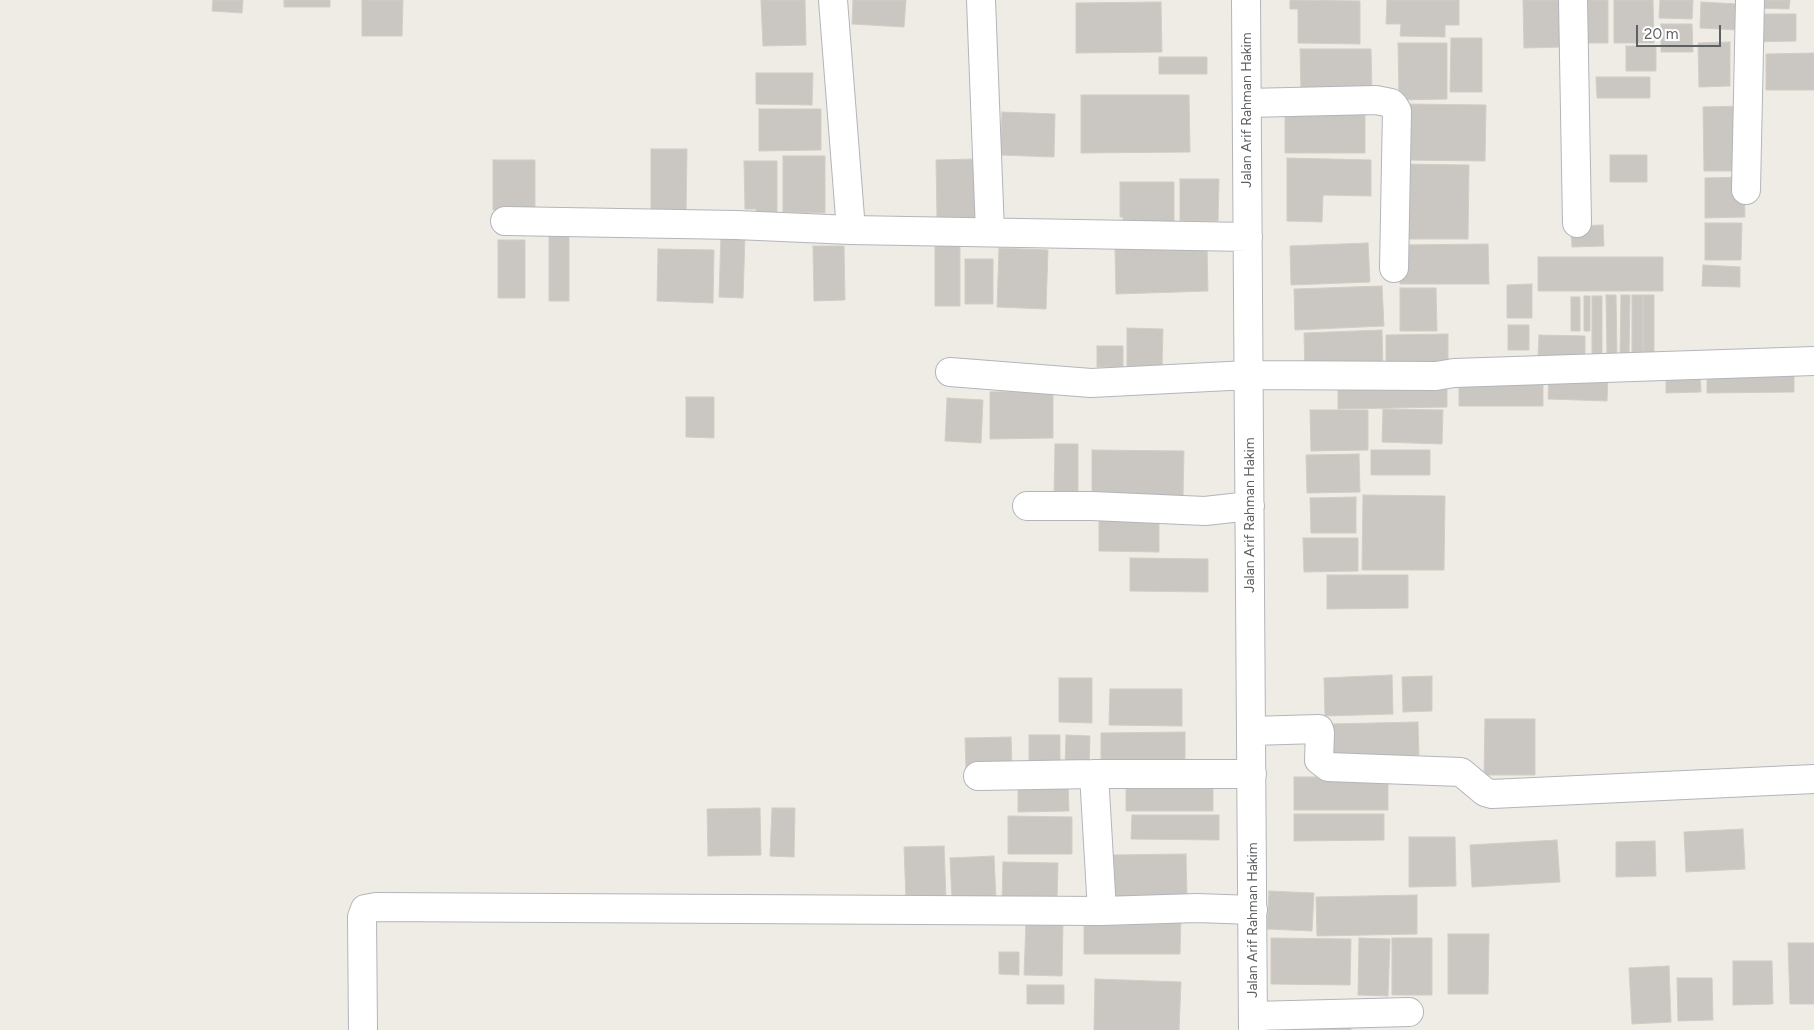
<!DOCTYPE html>
<html>
<head>
<meta charset="utf-8">
<style>
	body { margin:0 }
	#map { position:relative; width:1814px; height:1030px; overflow:hidden; background:#eeece5; font-family:Figtree,sans-serif }
	canvas { display:block }
	.scale { position:absolute; left:1636px; top:25px; width:85px; height:22px; box-sizing:border-box; border:2px solid #5d6164; border-top:0; padding-left:6px; font-size:15px; line-height:18px; white-space:nowrap; color:#5d6164; -webkit-text-stroke:4px #fff; paint-order:stroke }
</style>
</head>
<body>
<div id="map">
<canvas width="1814" height="1030"></canvas>
<div class="scale">20 m</div>
</div>
<script>
const context = document.querySelector('canvas').getContext('2d');
context.lineJoin = 'round';
function fillPath(path, color) {
  context.fillStyle = color;
  context.fill(path, 'evenodd');
}
function shape(rows) {
  const path = new Path2D();
  for (const r of rows) {
    path.moveTo(r[0], r[1]);
    for (let i = 2; i < r.length; i += 2) path.lineTo(r[i], r[i + 1]);
  }
  return path;
}
function trace(path, color, width, dash) {
  context.strokeStyle = color;
  context.lineWidth = width;
  context.lineCap = dash ? 'butt' : 'round';
  context.setLineDash(dash || []);
  context.stroke(path);
}
function drawText(font, color, halo, rows, align = 'center') {
  context.font = font + ' Figtree,sans-serif';
  context.lineWidth = 4.5;
  context.setLineDash([]);
  context.textBaseline = 'middle';
  context.strokeStyle = halo;
  context.fillStyle = color;
  for (const [text, x, y, turn = 0] of rows) {
    context.save();
    context.translate(x, y);
    context.rotate((+turn || 0) * Math.PI / 180);
    context.textAlign = isNaN(turn) ? turn : align;
    if (halo) context.strokeText(text, 0, 0);
    context.fillText(text, 0, 0);
    context.restore();
  }
}
const building = shape([
	[213,0,243,0,242,13,212,11,213,0],
	[284,0,330,0,330,7,284,7,284,0],
	[362,0,403,0,402,36,362,36,362,0],
	[761,0,805,0,806,45,763,46,761,0],
	[853,0,906,0,904,27,852,24,853,0],
	[1290,0,1360,1,1360,44,1298,43,1298,9,1290,9,1290,0],
	[1387,0,1459,0,1459,25,1445,25,1445,37,1400,36,1401,24,1386,24,1387,0],
	[1523,0,1563,0,1563,47,1524,48,1523,0],
	[1582,0,1608,0,1608,43,1582,43,1582,0],
	[1614,0,1653,0,1654,43,1614,43,1614,0],
	[1660,0,1693,0,1692,19,1659,18,1660,0],
	[1754,0,1790,0,1789,9,1754,8,1754,0],
	[1161,2,1162,52,1076,53,1076,3,1161,2],
	[1701,2,1738,4,1737,30,1700,28,1701,2],
	[1752,14,1796,14,1796,41,1752,42,1752,14],
	[1661,24,1692,24,1693,52,1661,52,1661,24],
	[1451,38,1482,38,1482,92,1450,92,1451,38],
	[1730,42,1730,86,1699,87,1698,43,1730,42],
	[1398,43,1447,43,1447,99,1399,100,1398,43],
	[1626,46,1656,46,1656,71,1626,71,1626,46],
	[1300,49,1371,49,1372,93,1301,93,1300,49],
	[1814,53,1814,90,1766,90,1766,54,1814,53],
	[1159,57,1207,57,1207,74,1159,74,1159,57],
	[756,73,813,73,812,105,756,104,756,73],
	[1596,77,1650,77,1650,98,1597,98,1596,77],
	[1081,95,1189,95,1190,152,1081,153,1081,95],
	[1405,104,1486,105,1485,161,1404,160,1405,104],
	[1740,106,1741,171,1704,171,1703,107,1740,106],
	[759,109,821,109,821,150,759,151,759,109],
	[1285,110,1365,110,1365,153,1285,153,1285,110],
	[1002,112,1055,114,1054,157,1000,155,1002,112],
	[651,149,687,149,686,216,651,216,651,149],
	[1610,155,1647,155,1647,182,1610,182,1610,155],
	[783,156,825,156,825,213,783,212,783,156],
	[1287,158,1371,160,1371,196,1323,195,1322,222,1287,221,1287,158],
	[974,159,975,218,937,218,936,160,974,159],
	[493,160,535,160,535,210,493,210,493,160],
	[744,161,777,161,777,215,757,215,756,209,745,209,744,161],
	[1400,164,1469,165,1468,239,1400,239,1400,164],
	[1744,177,1745,217,1705,218,1705,178,1744,177],
	[1180,179,1219,179,1218,221,1180,221,1180,179],
	[1120,182,1174,182,1174,223,1123,223,1123,217,1120,217,1120,182],
	[1705,223,1742,223,1741,260,1705,260,1705,223],
	[1603,225,1604,246,1572,247,1571,226,1603,225],
	[721,234,745,235,743,298,719,297,721,234],
	[549,236,569,236,569,301,549,301,549,236],
	[498,240,525,240,525,298,498,298,498,240],
	[1368,243,1370,282,1291,285,1290,246,1368,243],
	[935,244,960,244,960,306,935,306,935,244],
	[1488,244,1489,284,1400,284,1400,245,1488,244],
	[813,246,844,246,845,300,814,301,813,246],
	[1207,246,1208,291,1116,294,1115,249,1207,246],
	[999,248,1048,250,1046,309,997,307,999,248],
	[658,249,714,250,713,303,657,301,658,249],
	[1538,257,1663,257,1663,291,1538,291,1538,257],
	[965,259,993,259,993,304,965,304,965,259],
	[1703,265,1740,267,1740,287,1702,286,1703,265],
	[1532,284,1532,318,1507,318,1507,285,1532,284],
	[1382,286,1384,326,1295,330,1294,289,1382,286],
	[1400,288,1436,288,1437,331,1400,331,1400,288],
	[1606,295,1616,295,1617,356,1607,356,1606,295],
	[1621,295,1630,295,1629,356,1620,356,1621,295],
	[1632,295,1643,295,1643,355,1632,355,1632,295],
	[1643,295,1654,295,1654,355,1643,355,1643,295],
	[1584,296,1590,296,1590,331,1584,331,1584,296],
	[1592,296,1602,296,1602,360,1592,360,1592,296],
	[1571,297,1580,297,1580,331,1571,331,1571,297],
	[1508,325,1529,325,1529,350,1508,350,1508,325],
	[1127,328,1163,329,1162,368,1127,367,1127,328],
	[1382,330,1383,369,1305,372,1304,333,1382,330],
	[1448,334,1448,372,1386,373,1386,335,1448,334],
	[1539,335,1585,336,1585,357,1538,356,1539,335],
	[1097,346,1123,346,1123,367,1097,367,1097,346],
	[1700,367,1701,392,1666,393,1666,368,1700,367],
	[1707,369,1794,369,1794,392,1707,393,1707,369],
	[1549,372,1608,373,1607,401,1548,399,1549,372],
	[1459,375,1543,375,1543,406,1459,406,1459,375],
	[1447,381,1447,407,1338,409,1338,383,1447,381],
	[1053,391,1053,438,990,439,990,392,1053,391],
	[686,397,714,397,714,438,686,437,686,397],
	[947,398,983,400,981,443,945,441,947,398],
	[1383,409,1443,410,1442,444,1382,442,1383,409],
	[1310,410,1368,410,1368,450,1311,451,1310,410],
	[1055,444,1078,444,1078,496,1054,496,1055,444],
	[1092,450,1184,451,1183,496,1092,496,1092,450],
	[1371,450,1430,450,1430,475,1371,475,1371,450],
	[1359,454,1360,492,1307,493,1306,455,1359,454],
	[1363,495,1445,496,1444,570,1362,570,1363,495],
	[1356,497,1356,533,1311,533,1310,498,1356,497],
	[1099,518,1159,519,1159,552,1099,551,1099,518],
	[1303,538,1358,538,1358,571,1304,572,1303,538],
	[1130,558,1208,559,1208,592,1130,591,1130,558],
	[1327,575,1408,575,1408,608,1327,609,1327,575],
	[1392,675,1393,714,1325,716,1324,678,1392,675],
	[1432,676,1432,711,1403,712,1402,677,1432,676],
	[1059,678,1092,678,1092,723,1059,722,1059,678],
	[1110,689,1182,689,1182,726,1109,725,1110,689],
	[1485,719,1535,719,1535,775,1484,775,1485,719],
	[1418,722,1419,755,1332,757,1331,724,1418,722],
	[1185,732,1185,770,1101,771,1101,733,1185,732],
	[1029,735,1060,735,1060,768,1029,768,1029,735],
	[1066,735,1090,736,1089,767,1065,767,1066,735],
	[1011,737,1012,767,966,768,965,738,1011,737],
	[1213,776,1213,811,1126,811,1126,777,1213,776],
	[1294,777,1388,777,1388,810,1294,810,1294,777],
	[1068,781,1069,811,1018,812,1018,782,1068,781],
	[760,808,761,855,708,856,707,809,760,808],
	[772,808,795,808,794,857,770,856,772,808],
	[1294,814,1384,814,1384,840,1294,841,1294,814],
	[1132,815,1219,815,1219,840,1131,839,1132,815],
	[1008,816,1072,817,1072,854,1008,854,1008,816],
	[1743,829,1745,869,1686,872,1684,832,1743,829],
	[1409,837,1455,837,1456,886,1409,887,1409,837],
	[1557,840,1560,882,1472,887,1470,845,1557,840],
	[1655,841,1656,876,1616,877,1616,842,1655,841],
	[944,846,946,898,906,899,904,847,944,846],
	[1186,854,1187,899,1112,900,1112,855,1186,854],
	[994,856,996,899,952,900,950,858,994,856],
	[1003,862,1058,863,1057,903,1002,902,1003,862],
	[1269,891,1314,893,1312,931,1267,929,1269,891],
	[1417,895,1417,934,1317,936,1316,897,1417,895],
	[1084,915,1181,916,1180,954,1084,954,1084,915],
	[1026,921,1063,922,1062,976,1024,975,1026,921],
	[1448,934,1489,934,1488,994,1448,994,1448,934],
	[1271,938,1351,939,1350,985,1271,984,1271,938],
	[1359,938,1390,939,1388,996,1358,995,1359,938],
	[1392,938,1432,938,1432,995,1392,995,1392,938],
	[1788,943,1814,943,1814,1004,1790,1004,1788,943],
	[999,952,1019,952,1019,975,999,974,999,952],
	[1733,961,1772,961,1773,1004,1733,1005,1733,961],
	[1669,966,1671,1022,1632,1024,1629,968,1669,966],
	[1677,978,1712,978,1713,1020,1678,1021,1677,978],
	[1095,979,1181,982,1179,1030,1094,1030,1095,979],
	[1027,985,1064,985,1064,1004,1027,1004,1027,985],
	[1290,1022,1351,1022,1351,1030,1290,1030,1290,1022]
]);
fillPath(building, '#cac7c2');
trace(building, '#d2cdc4', 1);
const street = shape([
	[833,0,851,230],
	[981,0,990,232],
	[1246,0,1253,1030],
	[1573,0,1577,223],
	[1247,103,1376,100,1391,103,1394,106,1397,111,1394,268],
	[1746,190,1750,0],
	[505,221,736,225,851,230,1248,237],
	[950,372,1091,383,1249,375,1436,376,1454,373,1814,361],
	[1027,506,1092,506,1205,511,1250,506],
	[1251,731,1319,729,1320,733,1319,760,1328,767,1461,772,1485,792,1492,794,1814,779],
	[1094,774,1102,911,1197,908,1253,910],
	[978,776,1094,774,1252,774],
	[1253,1016,1409,1012],
	[363,1030,362,917,365,909,376,907,1102,911]
]);
trace(street, '#b2b6b9', 30);
trace(street, '#fff', 28);
drawText('14px', '#5d6164', '#fff', [
	["Jalan Arif Rahman Hakim",1247,110,-90],
	["Jalan Arif Rahman Hakim",1250,515,-90],
	["Jalan Arif Rahman Hakim",1253,920,-90]
]);
</script>
</body>
</html>
